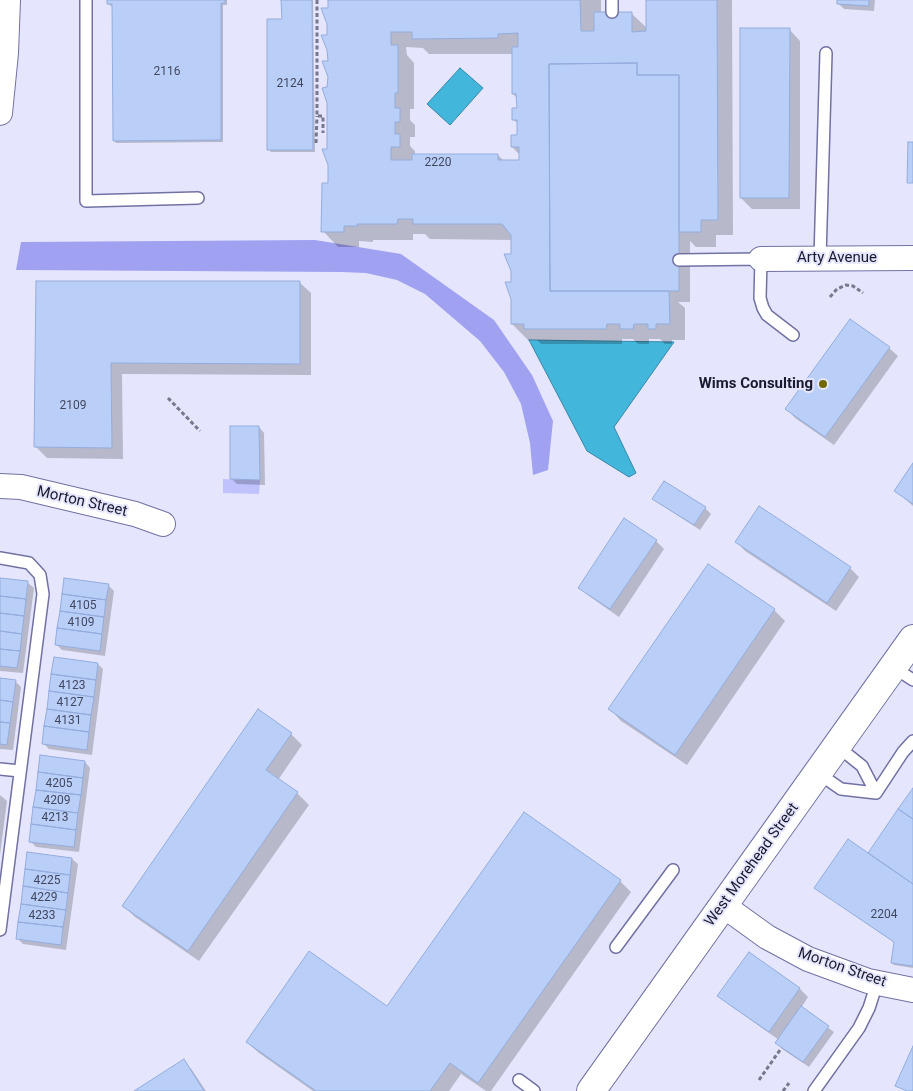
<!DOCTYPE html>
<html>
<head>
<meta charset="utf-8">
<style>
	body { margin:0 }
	canvas { display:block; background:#e5e6fd }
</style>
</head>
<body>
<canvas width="913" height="1091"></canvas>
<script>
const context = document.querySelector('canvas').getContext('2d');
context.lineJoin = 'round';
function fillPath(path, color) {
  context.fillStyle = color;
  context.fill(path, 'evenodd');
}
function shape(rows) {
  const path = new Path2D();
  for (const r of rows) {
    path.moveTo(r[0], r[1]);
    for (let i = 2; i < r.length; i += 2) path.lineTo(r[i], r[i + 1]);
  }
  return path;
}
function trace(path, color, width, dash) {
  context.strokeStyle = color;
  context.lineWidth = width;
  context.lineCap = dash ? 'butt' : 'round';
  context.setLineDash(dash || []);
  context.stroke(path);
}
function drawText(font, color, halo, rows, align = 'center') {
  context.font = font + ' Roboto,sans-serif';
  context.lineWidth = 4;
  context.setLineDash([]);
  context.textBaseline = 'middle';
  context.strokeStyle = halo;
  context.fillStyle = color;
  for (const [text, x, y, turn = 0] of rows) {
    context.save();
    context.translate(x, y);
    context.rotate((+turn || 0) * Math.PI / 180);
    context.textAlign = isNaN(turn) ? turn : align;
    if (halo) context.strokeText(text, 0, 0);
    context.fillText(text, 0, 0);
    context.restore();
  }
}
fillPath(shape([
	[223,479,260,480,259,494,223,493]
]), '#c0c2fd');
fillPath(shape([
	[315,240,401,254,494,320,532,375,553,421,548,470,533,475,530,443,521,404,504,372,480,341,425,294,397,280,366,273,341,272,16,270,21,242]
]), '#a1a1f1');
const water = shape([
	[460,68,483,88,450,125,427,104,460,68],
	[529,340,674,342,614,427,636,473,629,477,587,451,529,340]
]);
fillPath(water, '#43b6db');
trace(water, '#3787a7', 1);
fillPath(shape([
	[108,0,227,0,227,5,223,5,223,142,116,143,114,140,113,6,111,6,108,4],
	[283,0,313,0,315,152,271,152,269,149,283,20],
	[329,0,601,0,601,13,631,13,648,29,648,0,732,0,733,235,716,235,716,247,696,247,690,241,690,302,678,302,685,308,685,340,672,340,672,344,665,344,660,339,649,339,649,344,638,344,633,339,622,339,622,344,541,344,537,340,528,340,512,324,513,240,430,239,425,234,413,234,413,240,373,240,373,242,359,241,359,247,338,247,323,231,329,185],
	[406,47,423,48,429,54,513,54,513,94,518,99,518,109,513,119,518,124,518,136,512,147,520,155,520,161,504,161,498,155,415,155,415,151,410,146,410,137,415,137,415,125,410,120,410,109,414,109,414,63,407,55],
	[838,0,875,0,874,11,844,9,838,3],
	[789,29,800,41,800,209,752,209,741,198],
	[37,282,299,282,311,293,311,375,122,374,123,459,47,458,35,446],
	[889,348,898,356,834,445,795,418,787,409],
	[259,427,264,433,265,485,237,484,231,478],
	[913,465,913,506,896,491],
	[664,482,705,508,711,514,700,530,660,504,654,499],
	[759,508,850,568,859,577,836,611,745,551,737,542],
	[656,541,664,549,619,617,589,596,580,588],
	[0,579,28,583,34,588,23,673,0,671],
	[108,585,114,591,105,656,62,650,56,644],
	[774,610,785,621,687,765,621,721,610,709],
	[98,664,103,669,92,755,49,749,43,743],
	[0,679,15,681,21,687,13,750,0,749],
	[291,734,302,745,278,780,297,793,309,805,199,961,135,917,123,905],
	[85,762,90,768,79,852,36,847,30,841],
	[913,789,913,968,894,965,892,963,895,943,818,890,868,854],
	[0,795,7,801,0,855],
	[72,859,78,864,66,950,23,944,17,938],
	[620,881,631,892,491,1091,486,1091,461,1074,449,1091,313,1091,259,1053,247,1042,388,1007],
	[749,953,800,989,808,997,801,1008,834,1032,809,1067,782,1049,777,1043,779,1040,728,1004,719,996],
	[184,1061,192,1070,206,1091,136,1091]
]), '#0003');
const building = shape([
	[107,0,225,0,225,3,221,3,221,140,113,141,112,4,107,4,107,0],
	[281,0,312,0,313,150,267,150,267,19,282,19,281,0],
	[328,0,580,0,581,31,594,31,594,12,632,12,632,32,646,31,646,0,717,0,718,220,701,220,701,232,679,232,679,75,637,75,637,63,549,64,550,291,669,291,670,324,656,324,656,329,648,329,648,324,634,324,633,329,620,329,620,324,607,324,606,329,524,329,524,324,511,324,511,299,505,282,511,282,511,271,504,254,511,254,511,235,502,224,413,224,413,219,398,219,397,224,357,224,358,226,344,226,344,232,321,232,322,183,328,183,328,165,322,149,327,149,327,103,322,88,327,87,328,77,322,61,328,61,327,50,321,35,327,35,327,24,321,8,328,8,328,0],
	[391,32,412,32,412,39,498,38,498,34,518,33,518,47,512,47,512,94,516,94,517,108,512,108,512,120,517,120,517,135,511,135,511,147,519,147,519,160,498,160,498,154,412,154,412,160,391,160,391,147,400,147,400,134,395,134,395,122,400,122,400,108,395,108,395,93,398,93,398,45,391,45,391,32],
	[837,0,869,0,869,6,837,4,837,0],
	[740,28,790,28,789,198,740,198,740,28],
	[637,63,637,75,679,75,679,291,550,291,549,64,637,63],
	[908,142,913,142,913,183,907,183,908,142],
	[36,281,300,281,300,364,111,363,112,448,34,447,36,281],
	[850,319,890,347,825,437,785,409,850,319],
	[230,426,259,426,260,480,230,479,230,426],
	[913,463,913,504,894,491,913,463],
	[664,481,706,507,694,525,652,499,664,481],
	[759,506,851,567,827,603,735,542,759,506],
	[624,518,657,540,610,609,578,588,624,518],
	[708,564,775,609,675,755,608,709,708,564],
	[0,578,28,581,26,599,0,596,0,578],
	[64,578,109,584,106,600,62,594,64,578],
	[62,594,106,600,104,617,60,611,62,594],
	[0,596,26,599,24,616,0,613,0,596],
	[60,611,104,617,102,634,57,628,60,611],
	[0,613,24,616,22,634,0,631,0,613],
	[57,628,102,634,100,651,55,645,57,628],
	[0,631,22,634,20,651,0,649,0,631],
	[0,649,20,651,17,668,0,666,0,649],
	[54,657,98,663,96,680,51,674,54,657],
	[51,674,96,680,94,697,49,691,51,674],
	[0,678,16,680,13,702,0,700,0,678],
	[49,691,94,697,91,715,47,709,49,691],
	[0,700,13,702,10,723,0,722,0,700],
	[47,709,91,715,89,732,44,726,47,709],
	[258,709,292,733,266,770,298,792,188,951,122,906,258,709],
	[0,722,10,723,7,745,0,744,0,722],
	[44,726,89,732,87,750,42,744,44,726],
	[40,755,85,761,83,778,38,772,40,755],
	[38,772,83,778,81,795,36,790,38,772],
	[913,788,913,819,898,809,913,788],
	[36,790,81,795,78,813,33,807,36,790],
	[33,807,78,813,76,830,31,824,33,807],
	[898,809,913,819,913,884,868,853,898,809],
	[524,812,621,880,478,1083,450,1063,430,1091,316,1091,246,1042,309,951,387,1006,524,812],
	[31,824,76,830,74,847,29,842,31,824],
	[848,839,913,884,913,966,891,963,894,942,814,888,848,839],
	[27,852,72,858,70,875,25,869,27,852],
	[25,869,70,875,68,893,23,886,25,869],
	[23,886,68,893,66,910,21,904,23,886],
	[21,904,66,910,63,927,18,922,21,904],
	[18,922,63,927,61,945,16,939,18,922],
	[749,952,800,988,769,1032,717,996,749,952],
	[801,1006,829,1026,803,1062,775,1043,801,1006],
	[913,1046,913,1091,907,1091,895,1086,913,1046],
	[184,1059,204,1091,134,1091,184,1059]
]);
fillPath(building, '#bacff7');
trace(building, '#93acdd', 1);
const service = shape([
	[86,0,86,201,198,198],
	[612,12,612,0],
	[820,258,826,53],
	[679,260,761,259,760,298,763,308,767,315,793,335],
	[0,558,29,563,40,575,43,594,0,930],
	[893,667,913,680],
	[837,746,862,766,876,793,903,752,913,741],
	[0,769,20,771],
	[818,773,841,789,876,793],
	[616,947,673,870],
	[519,1080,534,1091],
	[814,1091,859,1028,869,1008,877,983]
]);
const minor = shape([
	[0,113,6,53,8,0],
	[761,259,913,258],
	[0,486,21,487,135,514,163,524],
	[724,906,767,937,808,959,868,981,913,990]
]);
const primary = shape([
	[591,1091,913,639]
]);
trace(service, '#7171a3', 14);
trace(minor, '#7171a3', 26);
trace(primary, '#7171a3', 30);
trace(shape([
	[317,0,317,116,323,116,323,133],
	[316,143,317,116],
	[830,297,837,289,846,285,853,286,863,293],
	[168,398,200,431],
	[759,1080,780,1050],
	[783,1091,789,1083]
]), '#78788d', 3, [4, 2.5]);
trace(service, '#fff', 11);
trace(minor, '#fff', 24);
trace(primary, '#fff', 28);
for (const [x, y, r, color] of [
	[823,384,5,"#736901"]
]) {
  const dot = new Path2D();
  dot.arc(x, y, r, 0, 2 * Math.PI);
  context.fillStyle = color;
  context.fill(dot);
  trace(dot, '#e5e6fd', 2);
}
drawText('12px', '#424760', null, [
	["2116",167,72],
	["2124",290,84],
	["2220",438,163],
	["2109",73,406],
	["4105",83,606],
	["4109",81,623],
	["4123",72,686],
	["4127",70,703],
	["4131",68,721],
	["4205",59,784],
	["4209",57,801],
	["4213",55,818],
	["4225",47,881],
	["4229",44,898],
	["2204",884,915],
	["4233",42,916]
]);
drawText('15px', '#1a1a2e', '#e5e6fd', [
	["Arty Avenue",837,258],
	["Morton Street",82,502,13],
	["West Morehead Street",752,865,-54],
	["Morton Street",842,968,19]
]);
drawText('bold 15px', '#1a1a2e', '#e5e6fd', [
	["Wims Consulting",813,384]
], 'right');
</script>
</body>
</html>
